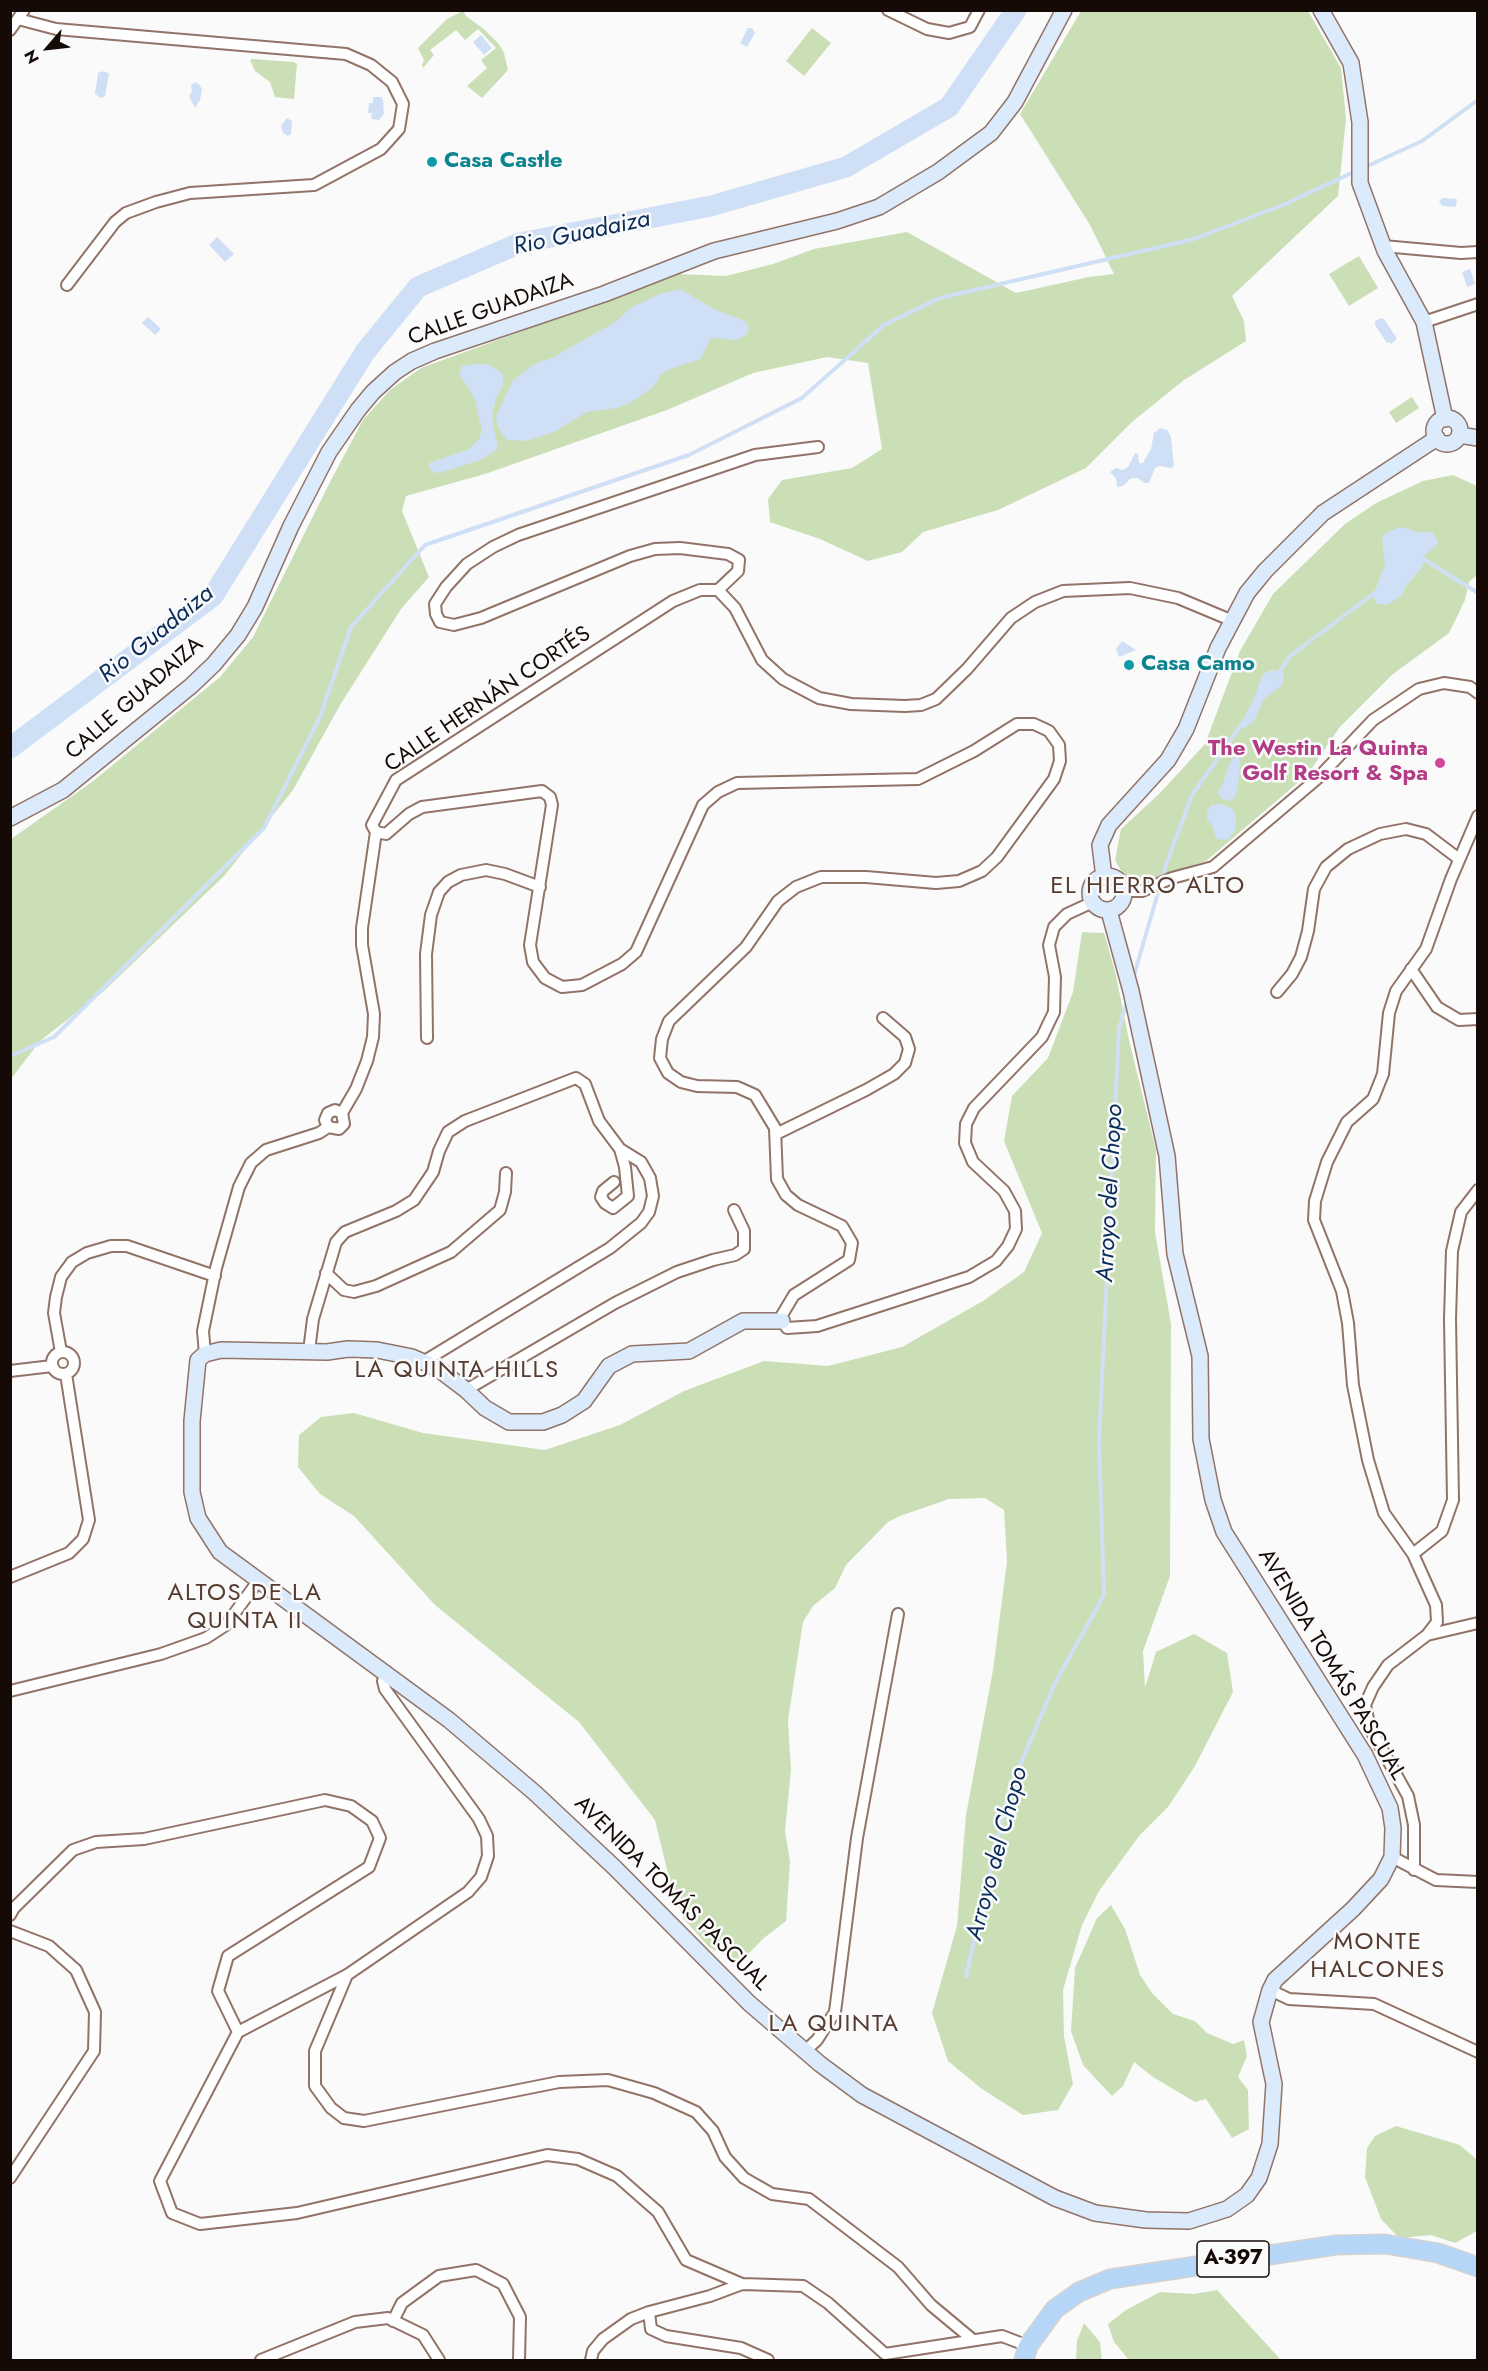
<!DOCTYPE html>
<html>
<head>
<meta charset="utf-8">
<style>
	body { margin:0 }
	#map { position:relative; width:1488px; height:2371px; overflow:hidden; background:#fafafa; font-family:Jost,sans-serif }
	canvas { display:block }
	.frame { position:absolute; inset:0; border:12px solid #150a06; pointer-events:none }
	.north { position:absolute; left:18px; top:18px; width:60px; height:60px; -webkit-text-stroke:4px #fafafa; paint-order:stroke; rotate:242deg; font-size:16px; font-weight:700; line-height:24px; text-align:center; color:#150a06 }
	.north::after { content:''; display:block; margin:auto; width:21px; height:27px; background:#150a06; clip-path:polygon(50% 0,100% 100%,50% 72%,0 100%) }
</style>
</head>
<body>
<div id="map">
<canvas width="1488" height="2371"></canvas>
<div class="frame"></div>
<div class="north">N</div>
</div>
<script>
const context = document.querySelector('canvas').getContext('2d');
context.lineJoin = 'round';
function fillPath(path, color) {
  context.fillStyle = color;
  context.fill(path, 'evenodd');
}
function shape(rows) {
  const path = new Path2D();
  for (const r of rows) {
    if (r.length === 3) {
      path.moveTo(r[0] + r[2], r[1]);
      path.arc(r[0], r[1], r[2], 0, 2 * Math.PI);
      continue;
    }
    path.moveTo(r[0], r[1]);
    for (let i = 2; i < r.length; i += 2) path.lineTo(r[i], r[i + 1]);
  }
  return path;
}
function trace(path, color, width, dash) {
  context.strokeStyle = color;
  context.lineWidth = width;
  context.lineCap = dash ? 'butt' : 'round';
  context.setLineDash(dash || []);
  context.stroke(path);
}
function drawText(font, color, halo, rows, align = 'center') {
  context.font = font + ' Jost,sans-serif';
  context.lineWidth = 5;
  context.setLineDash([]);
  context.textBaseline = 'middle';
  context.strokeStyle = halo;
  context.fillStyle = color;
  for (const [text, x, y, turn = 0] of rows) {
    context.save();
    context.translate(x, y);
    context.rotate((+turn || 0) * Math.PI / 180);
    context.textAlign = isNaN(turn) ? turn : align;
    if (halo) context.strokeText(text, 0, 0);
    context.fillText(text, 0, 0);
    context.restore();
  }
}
fillPath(shape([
	[463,11,466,16,485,30,499,44,504,53,508,70,482,98,467,86,487,68,481,60,496,48,478,29,465,40,456,30,430,50,434,55,423,68,422,65,424,60,418,48,447,19],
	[1081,11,1308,11,1341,68,1346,119,1338,196,1232,296,1244,321,1246,341,1184,380,1132,422,1086,468,998,510,923,532,902,552,868,561,820,539,770,522,768,499,782,480,852,468,882,449,868,363,827,357,753,373,667,410,485,474,406,496,402,511,429,577,401,609,340,705,293,790,224,876,104,991,40,1041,11,1079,11,839,92,782,220,677,253,637,330,482,363,420,390,390,421,368,678,274,726,276,773,264,814,249,907,232,1016,293,1089,277,1114,274,1090,225,1020,114],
	[812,28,831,43,804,76,786,61],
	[252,59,294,62,297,64,294,99,275,97,270,82,255,71,250,60],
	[1359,256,1378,288,1349,306,1329,274],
	[1412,397,1419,408,1396,423,1389,412],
	[1453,475,1477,486,1477,575,1469,582,1465,600,1449,633,1393,674,1339,728,1308,774,1206,861,1146,880,1125,878,1115,860,1121,829,1159,794,1205,744,1240,651,1273,594,1345,524,1376,503,1423,481],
	[1082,932,1104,933,1115,971,1129,1040,1156,1150,1155,1232,1171,1324,1170,1576,1143,1651,1145,1688,1156,1652,1194,1634,1227,1653,1233,1692,1195,1766,1168,1807,1139,1836,1099,1891,1082,1925,1063,1990,1064,2036,1073,2084,1058,2110,1023,2115,982,2089,948,2061,932,2013,957,1926,966,1815,993,1670,1007,1561,1004,1510,985,1498,949,1499,900,1516,888,1522,846,1565,835,1588,813,1606,803,1622,788,1720,791,1770,785,1831,790,1861,786,1921,764,1938,739,1963,709,1947,683,1918,669,1878,655,1820,579,1722,435,1605,354,1516,320,1494,298,1467,299,1435,321,1417,354,1413,423,1433,545,1450,620,1425,684,1391,764,1361,828,1366,902,1347,983,1301,1024,1272,1042,1233,1004,1141,1012,1096,1048,1058,1073,992],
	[1111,1905,1125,1929,1140,1975,1152,1993,1173,2014,1195,2021,1207,2033,1233,2044,1244,2040,1247,2056,1238,2077,1248,2090,1249,2129,1232,2138,1206,2099,1195,2102,1153,2077,1134,2062,1123,2086,1112,2096,1083,2065,1071,2031,1075,1968,1097,1918],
	[1396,2126,1460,2145,1477,2160,1477,2231,1455,2243,1431,2235,1399,2238,1381,2219,1365,2177,1367,2148,1375,2136],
	[1217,2290,1281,2360,1129,2360,1114,2342,1108,2324,1126,2310,1160,2292,1194,2294],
	[1084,2323,1100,2342,1102,2360,1076,2360,1077,2341]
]), '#cbdfb6');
fillPath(shape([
	[748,28,752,28,755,33,747,47,740,43],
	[481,35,492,48,484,55,473,42],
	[104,71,109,74,105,96,101,98,95,94,98,73],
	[195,82,200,85,202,90,200,100,195,108,189,96,192,91,191,85],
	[373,97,381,97,383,100,384,114,379,120,371,119,372,113,368,113,369,103,373,103],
	[287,118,292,121,291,134,288,136,283,133,281,126],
	[1443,198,1457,199,1456,207,1442,206,1439,201],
	[217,237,234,254,225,262,209,245],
	[1470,269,1475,284,1467,287,1462,272],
	[680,289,714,309,745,321,749,327,747,334,738,340,711,338,700,359,673,368,660,375,658,381,648,391,630,403,616,408,587,412,554,432,527,441,508,440,503,435,497,425,496,416,513,380,536,363,552,358,617,321,630,308,660,294],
	[148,317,161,329,155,335,142,323],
	[1381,318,1384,319,1396,337,1396,340,1391,344,1389,342,1387,343,1375,325,1375,321],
	[475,364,487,364,501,372,503,377,503,385,496,398,492,417,498,449,481,460,442,472,434,473,430,469,429,463,467,450,478,441,482,430,474,397,459,374,462,366],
	[1160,428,1167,430,1171,437,1174,466,1171,468,1159,466,1155,468,1149,483,1144,483,1138,478,1134,478,1130,479,1123,486,1117,487,1116,479,1110,472,1116,468,1123,470,1128,467,1135,453,1138,454,1139,463,1143,463,1151,449,1154,433],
	[1403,527,1416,532,1432,532,1438,541,1436,546,1424,556,1422,568,1406,586,1402,595,1389,604,1381,605,1376,603,1373,596,1385,564,1382,539,1385,534,1397,528],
	[1122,641,1136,650,1119,657,1116,649],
	[1271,670,1283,672,1284,680,1281,686,1264,699,1254,721,1245,728,1242,727,1242,721,1252,703,1263,674],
	[1235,755,1239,756,1240,766,1237,792,1234,798,1229,801,1222,799,1217,792,1222,786,1229,765],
	[1220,804,1232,808,1236,815,1235,830,1228,840,1216,839,1212,825,1207,820,1207,811,1211,805]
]), '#cfdff5');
trace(shape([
	[1363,168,1422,141,1478,100],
	[1422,558,1478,593],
	[1278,674,1290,656,1377,591],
	[1133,979,1166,865,1192,795,1244,721],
	[10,1056,54,1037,264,828,320,717,351,627,425,545,689,455,802,398,884,325,940,298,1194,239,1283,205,1356,171],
	[966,1976,1009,1791,1055,1683,1104,1595,1099,1440,1119,1028,1127,1001]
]), '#cfdff5', 4);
trace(shape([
	[10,748,213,596,365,352,418,287,520,243,711,206,846,167,949,107,1016,10]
]), '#cfdff5', 21);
const street = shape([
	[888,10,927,29,949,33,970,27,979,10],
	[18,19,56,29,346,54,371,65,392,82,403,104,399,129,381,149,314,185,190,193,156,202,126,213,115,222,67,285],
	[10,30,24,10],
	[1383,246,1461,253,1478,252],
	[1424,322,1478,304],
	[718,590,738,571,739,560,728,554,680,548,655,549,630,556,481,618,454,625,440,622,436,614,435,604,446,587,467,564,493,547,518,535,755,455,818,447],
	[1125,891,1142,891,1172,878,1213,867,1318,778,1373,720,1419,689,1444,683,1470,687,1478,693],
	[1093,902,1067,914,1054,927,1049,945,1055,977,1054,1012,1042,1037,974,1108,966,1124,965,1143,973,1162,1004,1191,1015,1211,1016,1229,1008,1246,996,1261,969,1277,817,1326,787,1328,782,1321,782,1315,794,1295,849,1260,852,1243,842,1226,798,1205,786,1195,777,1179,775,1128,755,1095,737,1087,697,1086,681,1082,668,1073,660,1058,662,1039,669,1021,746,947,778,901,796,887,821,877,866,877,936,883,959,881,982,871,997,857,1054,779,1060,761,1059,745,1049,731,1034,724,1017,724,974,751,918,779,737,783,718,792,703,805,636,952,622,964,582,985,562,987,545,978,533,962,530,945,552,805,550,797,542,791,422,807,409,814,386,834,376,832,372,825,396,780,673,601,700,590,718,590,735,608,762,660,783,679,819,698,851,704,905,706,921,705,936,699,967,669,1011,618,1035,602,1063,591,1130,588,1178,598,1233,621],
	[1411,969,1437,1007,1459,1020,1478,1019],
	[1277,992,1292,974,1301,957,1308,931,1314,889,1326,867,1348,849,1380,834,1406,829,1426,834,1459,859],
	[427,1038,426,954,431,915,439,892,448,882,461,875,486,870,505,874,540,887],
	[342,1113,335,1110,328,1113,325,1120,328,1127,339,1129,344,1124,342,1113,356,1089,367,1061,373,1037,374,1014,362,945,362,928,376,832],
	[776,1134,866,1090,894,1074,905,1063,909,1049,905,1037,883,1018],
	[326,1273,344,1290,354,1292,376,1286,451,1252,500,1210,505,1192,506,1173],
	[309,1351,313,1319,336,1242,345,1232,396,1211,414,1200,433,1172,439,1151,448,1132,465,1121,576,1078,585,1084,599,1121,620,1149,625,1167,628,1196,613,1208,605,1203,601,1197,603,1191,614,1182],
	[63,1363,11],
	[61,1352,54,1313,56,1297,61,1277,72,1262,87,1253,111,1246,127,1246,215,1276],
	[205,1354,203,1331,216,1268,239,1187,251,1163,266,1150,319,1133,328,1127],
	[423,1362,610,1248,641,1223,649,1212,653,1196,650,1178,641,1162,620,1149],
	[10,1371,52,1366],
	[466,1390,615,1303,677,1272,713,1260,735,1255,744,1249,744,1231,734,1210],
	[1413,1554,1442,1531,1453,1500,1450,1319,1452,1251,1461,1212,1478,1190],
	[10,1577,69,1553,83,1539,89,1520,66,1374],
	[1427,1635,1478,1623],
	[386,1673,383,1681,385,1689,479,1819,487,1836,488,1856,481,1877,468,1892,347,1975,238,2032,160,2181,172,2213,200,2224,297,2213,547,2155,578,2159,617,2176,658,2212,686,2260,742,2284,803,2286,828,2303,885,2354,1002,2336,1028,2346],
	[10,1691,161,1654,206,1638,226,1625,258,1581],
	[1392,1857,1436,1880,1478,1882],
	[1414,1870,1414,1825,1408,1796,1370,1728,1365,1705,1373,1687,1388,1665,1427,1635,1437,1622,1436,1605,1413,1554,1384,1513,1368,1460,1353,1385,1348,1323,1342,1291,1314,1220,1315,1201,1327,1162,1347,1122,1373,1099,1383,1074,1389,1013,1396,991,1426,949,1451,879,1478,816],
	[10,1915,14,1908,73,1850,96,1842,144,1839,325,1800,351,1806,372,1821,380,1838,369,1867,228,1956,218,1991,238,2032],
	[10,1931,49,1946,76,1970,95,2012,94,2051,10,2178],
	[347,1975,315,2051,315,2086,331,2108,344,2118,364,2121,559,2082,608,2080,654,2093,696,2112,713,2131,725,2157,744,2178,772,2194,809,2199,898,2267,931,2305,973,2340],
	[1270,1990,1289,1999,1374,2004,1478,2052],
	[805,2051,817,2040,835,2012,857,1838,898,1614],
	[742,2284,710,2296,649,2312,651,2329,666,2336,741,2348,768,2360],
	[393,2321,402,2303,439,2276,476,2270,503,2284,520,2317,519,2360],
	[261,2360,355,2322,388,2318,423,2335,439,2360],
	[591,2360,593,2351,603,2339,631,2319,649,2312]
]);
const secondary = shape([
	[1321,10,1351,63,1360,122,1360,183,1385,251,1424,322,1445,419],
	[1447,431,13],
	[1459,435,1478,438],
	[10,818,63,790,191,686,214,664,238,635,255,607,291,526,329,452,358,410,373,392,395,372,412,361,435,351,604,294,714,251,837,221,879,207,938,172,991,133,1015,102,1064,10],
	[1107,893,17],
	[1104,877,1100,845,1109,825,1168,760,1186,729,1218,648,1247,593,1265,571,1323,513,1437,438],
	[782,1321,743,1321,689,1351,632,1354,609,1366,584,1401,562,1415,543,1422,509,1422,485,1408,466,1390,437,1368,412,1357,377,1350,348,1349,327,1352,221,1350,205,1354,198,1360,192,1421,192,1492,198,1518,220,1552,449,1720,535,1793,615,1868,749,2003,820,2064,862,2095,1055,2198,1095,2213,1146,2220,1189,2221,1227,2209,1247,2195,1259,2178,1270,2144,1274,2084,1261,2022,1270,1990,1275,1980,1353,1909,1381,1879,1392,1857,1393,1828,1390,1808,1365,1755,1224,1532,1213,1500,1201,1439,1200,1356,1175,1254,1167,1156,1131,991,1109,911]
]);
const primary = shape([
	[1024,2360,1028,2346,1055,2309,1079,2292,1110,2279,1336,2245,1385,2244,1438,2253,1478,2267]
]);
trace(street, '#927368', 14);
trace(secondary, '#927368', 18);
trace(primary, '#d5d3d2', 21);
trace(street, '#fff', 10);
trace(secondary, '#dbebfb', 15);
trace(primary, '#b6d6f7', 18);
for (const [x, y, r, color] of [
	[432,162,6,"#0f9aa8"],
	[1129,665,6,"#0f9aa8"],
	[1440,763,6,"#d1479c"]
]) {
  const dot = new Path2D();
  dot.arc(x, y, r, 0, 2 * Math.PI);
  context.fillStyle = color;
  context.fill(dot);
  trace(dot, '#fafafa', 2);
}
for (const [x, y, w] of [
	[1233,2259,72]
]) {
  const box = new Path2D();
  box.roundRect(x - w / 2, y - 18, w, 36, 4.5);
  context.fillStyle = '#fafafa';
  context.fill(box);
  trace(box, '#150a06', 1.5);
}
drawText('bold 21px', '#150a06', null, [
	["A-397",1233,2259]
]);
drawText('bold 22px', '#0d838f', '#fafafa', [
	["Casa Castle",444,162],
	["Casa Camo",1141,665]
], 'left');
drawText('22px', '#150a06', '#fafafa', [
	["CALLE GUADAIZA",491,310,-20],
	["CALLE GUADAIZA",135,699,-41],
	["CALLE HERNÁN CORTÉS",488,700,-34],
	["AVENIDA TOMÁS PASCUAL",1331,1665,59],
	["AVENIDA TOMÁS PASCUAL",671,1894,45]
]);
drawText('bold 22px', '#b23c85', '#fafafa', [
	["The Westin La Quinta",1428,750],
	["Golf Resort & Spa",1428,775]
], 'right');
drawText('italic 24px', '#082b5a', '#fafafa', [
	["Rio Guadaiza",582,234,-12],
	["Rio Guadaiza",157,635,-39],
	["Arroyo del Chopo",1111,1193,-87],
	["Arroyo del Chopo",998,1854,-75]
]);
context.letterSpacing = '1.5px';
drawText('24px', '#563b31', '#fafafa', [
	["EL HIERRO ALTO",1148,887],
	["LA QUINTA HILLS",457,1371],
	["ALTOS DE LA",245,1594],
	["QUINTA II",245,1622],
	["MONTE",1378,1943],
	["HALCONES",1378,1971],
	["LA QUINTA",834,2025]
]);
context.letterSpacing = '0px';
</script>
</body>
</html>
